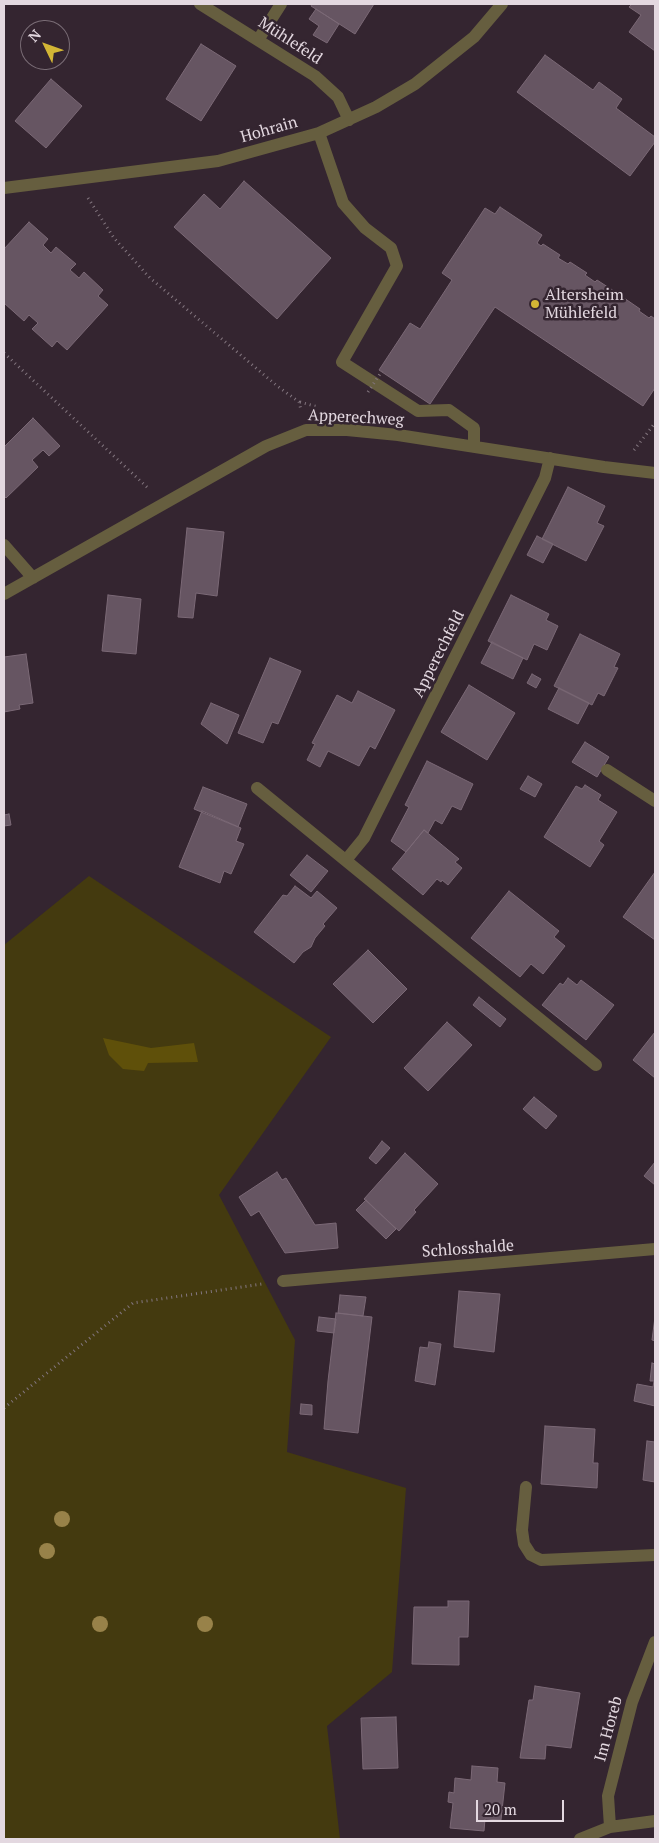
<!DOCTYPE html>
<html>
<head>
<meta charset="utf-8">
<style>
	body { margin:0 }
	#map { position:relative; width:659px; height:1843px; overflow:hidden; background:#342530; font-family:"PT Serif",serif }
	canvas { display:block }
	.frame { position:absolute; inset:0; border:5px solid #e3d8e0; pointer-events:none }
	.north { position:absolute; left:20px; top:20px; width:50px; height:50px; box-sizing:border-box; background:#342530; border:1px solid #7a6d76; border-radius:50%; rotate:312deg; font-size:14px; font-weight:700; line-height:20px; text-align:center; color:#e3d8e0 }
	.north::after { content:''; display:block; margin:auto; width:18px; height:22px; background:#d3b635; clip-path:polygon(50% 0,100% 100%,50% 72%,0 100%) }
	.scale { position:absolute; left:476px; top:1800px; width:88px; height:22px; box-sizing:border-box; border:2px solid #e3d8e0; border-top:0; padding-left:6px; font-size:15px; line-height:18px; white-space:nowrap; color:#e3d8e0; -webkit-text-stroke:4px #342530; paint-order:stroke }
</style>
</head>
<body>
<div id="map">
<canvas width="659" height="1843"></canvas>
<div class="frame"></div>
<div class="north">N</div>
<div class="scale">20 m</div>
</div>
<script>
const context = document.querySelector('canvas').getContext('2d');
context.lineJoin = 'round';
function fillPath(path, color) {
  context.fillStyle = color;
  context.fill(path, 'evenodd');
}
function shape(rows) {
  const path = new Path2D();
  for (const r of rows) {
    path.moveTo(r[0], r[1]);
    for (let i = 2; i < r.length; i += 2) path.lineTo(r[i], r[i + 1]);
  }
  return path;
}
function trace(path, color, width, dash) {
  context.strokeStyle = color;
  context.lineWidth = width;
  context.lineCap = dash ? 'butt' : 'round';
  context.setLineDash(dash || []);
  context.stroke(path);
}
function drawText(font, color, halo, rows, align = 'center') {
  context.font = font + ' "PT Serif",serif';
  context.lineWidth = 5;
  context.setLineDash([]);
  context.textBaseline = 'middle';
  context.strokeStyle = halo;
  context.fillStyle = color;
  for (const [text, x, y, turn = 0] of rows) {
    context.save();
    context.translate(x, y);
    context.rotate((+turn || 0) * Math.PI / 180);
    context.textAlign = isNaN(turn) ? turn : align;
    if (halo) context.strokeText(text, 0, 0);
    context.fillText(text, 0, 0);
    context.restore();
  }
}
fillPath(shape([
	[89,876,331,1037,219,1195,295,1340,287,1452,406,1488,392,1672,327,1726,340,1839,4,1839,4,945]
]), '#443a0f');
fillPath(shape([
	[103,1038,151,1048,194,1043,198,1062,148,1063,144,1071,123,1069,109,1055]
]), '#5f500a');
const building = shape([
	[312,4,374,4,355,34,311,6,312,4],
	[632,4,655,4,655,51,629,32,641,15,629,7,632,4],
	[316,9,339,24,327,43,313,35,319,26,309,19,316,9],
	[201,44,236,66,201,121,166,99,201,44],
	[545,55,593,90,599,82,622,99,616,108,655,137,655,142,630,176,517,92,545,55],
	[51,79,82,106,46,148,15,121,51,79],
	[244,181,331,258,277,319,174,227,204,194,220,209,244,181],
	[500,207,542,235,537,243,541,246,543,244,560,255,558,258,568,264,570,262,587,273,585,275,595,282,597,280,614,291,612,294,622,300,624,298,640,309,639,311,649,318,651,316,655,319,655,388,643,406,495,307,430,404,379,370,410,323,420,329,452,280,442,273,485,208,495,214,500,207],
	[29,222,48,239,43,245,51,253,56,247,76,264,70,270,79,278,84,272,103,290,98,296,108,305,67,350,57,341,52,347,32,329,38,323,29,315,24,321,4,303,4,249,29,222],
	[33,418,60,446,49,456,43,450,32,460,38,467,6,498,4,496,4,447,33,418],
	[568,487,605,506,597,523,604,526,586,561,542,539,568,487],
	[187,528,224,532,217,596,196,593,193,618,178,617,187,528],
	[537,536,553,544,543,563,527,555,537,536],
	[108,595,141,599,136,654,102,651,108,595],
	[511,595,549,614,546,620,558,626,547,650,534,644,527,660,488,641,511,595],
	[580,634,620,654,614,667,618,668,604,696,598,693,592,705,554,686,580,634],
	[492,642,523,658,513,679,481,663,492,642],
	[26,654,33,703,19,705,20,709,4,712,4,657,26,654],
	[270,658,301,671,278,724,272,722,263,743,238,733,270,658],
	[532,674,541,679,536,688,527,683,532,674],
	[469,685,515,713,487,760,441,732,469,685],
	[559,688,589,703,578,724,548,709,559,688],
	[358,691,395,710,375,749,370,746,359,766,328,751,320,767,307,760,315,744,312,743,337,695,352,703,358,691],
	[211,703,239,715,227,744,201,724,211,703],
	[585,742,609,757,597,777,572,762,585,742],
	[427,761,473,784,461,810,452,806,442,824,435,820,428,833,424,830,406,852,391,841,409,807,405,805,427,761],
	[528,776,542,784,535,797,520,789,528,776],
	[585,785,601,795,598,800,617,812,599,841,604,845,590,867,544,837,576,786,582,789,585,785],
	[203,787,247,804,238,827,194,809,203,787],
	[202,811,241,828,236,841,244,844,231,874,224,871,220,883,179,867,202,811],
	[9,814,11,825,4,826,4,815,9,814],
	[424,830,459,859,455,862,462,868,448,885,442,880,441,882,437,879,423,895,392,869,424,830],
	[307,855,328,871,311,892,290,875,307,855],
	[655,872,655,940,623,917,655,872],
	[295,886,311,898,317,891,337,908,323,924,325,926,315,938,311,947,303,952,294,963,254,932,283,895,287,896,295,886],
	[509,891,559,931,554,937,565,946,543,974,531,964,520,977,471,938,509,891],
	[368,950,407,989,373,1023,333,984,368,950],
	[568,978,577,985,581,980,614,1005,586,1040,542,1005,560,983,563,985,568,978],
	[479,997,506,1019,500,1027,473,1005,479,997],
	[447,1022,472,1045,428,1091,404,1068,447,1022],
	[655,1032,655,1078,633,1060,655,1032],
	[534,1097,557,1116,546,1129,523,1109,534,1097],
	[382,1141,390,1148,376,1164,369,1158,382,1141],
	[405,1153,438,1184,414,1210,416,1212,399,1231,364,1199,405,1153],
	[655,1162,655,1185,644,1176,655,1162],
	[277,1172,282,1180,286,1178,315,1225,336,1223,338,1248,285,1253,259,1211,251,1216,239,1197,277,1172],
	[366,1200,396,1229,386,1239,356,1210,366,1200],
	[459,1291,500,1294,494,1352,454,1347,459,1291],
	[340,1295,366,1297,363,1316,338,1313,340,1295],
	[336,1313,372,1317,358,1433,324,1429,328,1381,336,1313],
	[319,1317,336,1319,334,1333,317,1331,319,1317],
	[655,1317,655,1341,652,1340,655,1317],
	[429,1342,441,1344,435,1385,415,1381,420,1347,428,1348,429,1342],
	[652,1363,655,1364,655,1406,634,1401,637,1384,653,1387,654,1381,650,1381,652,1363],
	[301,1404,312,1405,312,1415,300,1414,301,1404],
	[545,1426,595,1429,593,1463,598,1463,597,1488,541,1484,545,1426],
	[647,1441,655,1442,655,1482,643,1480,647,1441],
	[448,1601,469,1601,468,1637,459,1637,459,1665,412,1664,414,1607,448,1607,448,1601],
	[535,1686,580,1693,571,1748,546,1745,545,1759,520,1758,529,1700,533,1700,535,1686],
	[396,1717,398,1768,363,1769,361,1718,396,1717],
	[472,1766,498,1768,497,1782,505,1783,501,1820,485,1819,484,1831,450,1828,453,1803,448,1802,449,1792,454,1793,455,1778,471,1780,472,1766]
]);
fillPath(building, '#665562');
trace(building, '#7b6976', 1);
trace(shape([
	[88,198,114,238,150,278,276,385,299,402,301,410],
	[4,353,149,489],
	[300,402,318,407],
	[634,450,655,423],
	[4,1408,133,1303,262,1284]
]), '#83767f', 3, [1, 4]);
trace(shape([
	[200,4,315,76,338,97,349,120],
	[258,40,281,4],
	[319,133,343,203,365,228,391,248,397,266,342,362,418,411,449,410,474,428,474,447],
	[4,188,218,161,319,133,376,107,415,84,474,37,502,4],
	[4,545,33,578],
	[4,594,266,446,306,430,347,430,398,435,604,467,655,473],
	[607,770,655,801],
	[257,788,596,1065],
	[346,860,364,838,545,478,550,458],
	[283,1281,655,1249],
	[526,1487,522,1530,524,1544,531,1555,541,1560,655,1555],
	[610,1827,608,1796,632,1702,655,1642],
	[580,1839,610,1827,655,1821]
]), '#665e3f', 12);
trace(shape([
	[368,392,382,371]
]), '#83767f', 3, [1, 4]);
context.fillStyle = '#988249';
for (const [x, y] of [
	[62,1519],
	[47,1551],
	[100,1624],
	[205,1624]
]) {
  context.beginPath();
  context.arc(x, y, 8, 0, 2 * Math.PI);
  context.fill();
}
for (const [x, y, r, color] of [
	[535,304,5,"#d3b635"]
]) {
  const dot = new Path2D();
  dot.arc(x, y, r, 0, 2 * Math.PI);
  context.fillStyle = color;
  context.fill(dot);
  trace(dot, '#342530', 2);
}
drawText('16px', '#e3d8e0', '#342530', [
	["Mühlefeld",290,41,33],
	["Hohrain",269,130,-16],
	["Apperechweg",356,418,3],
	["Apperechfeld",439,654,-63],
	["Schlosshalde",468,1249,-4],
	["Im Horeb",609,1729,-75]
]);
drawText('16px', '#e3d8e0', '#342530', [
	["Altersheim",545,295],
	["Mühlefeld",545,313]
], 'left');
</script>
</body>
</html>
